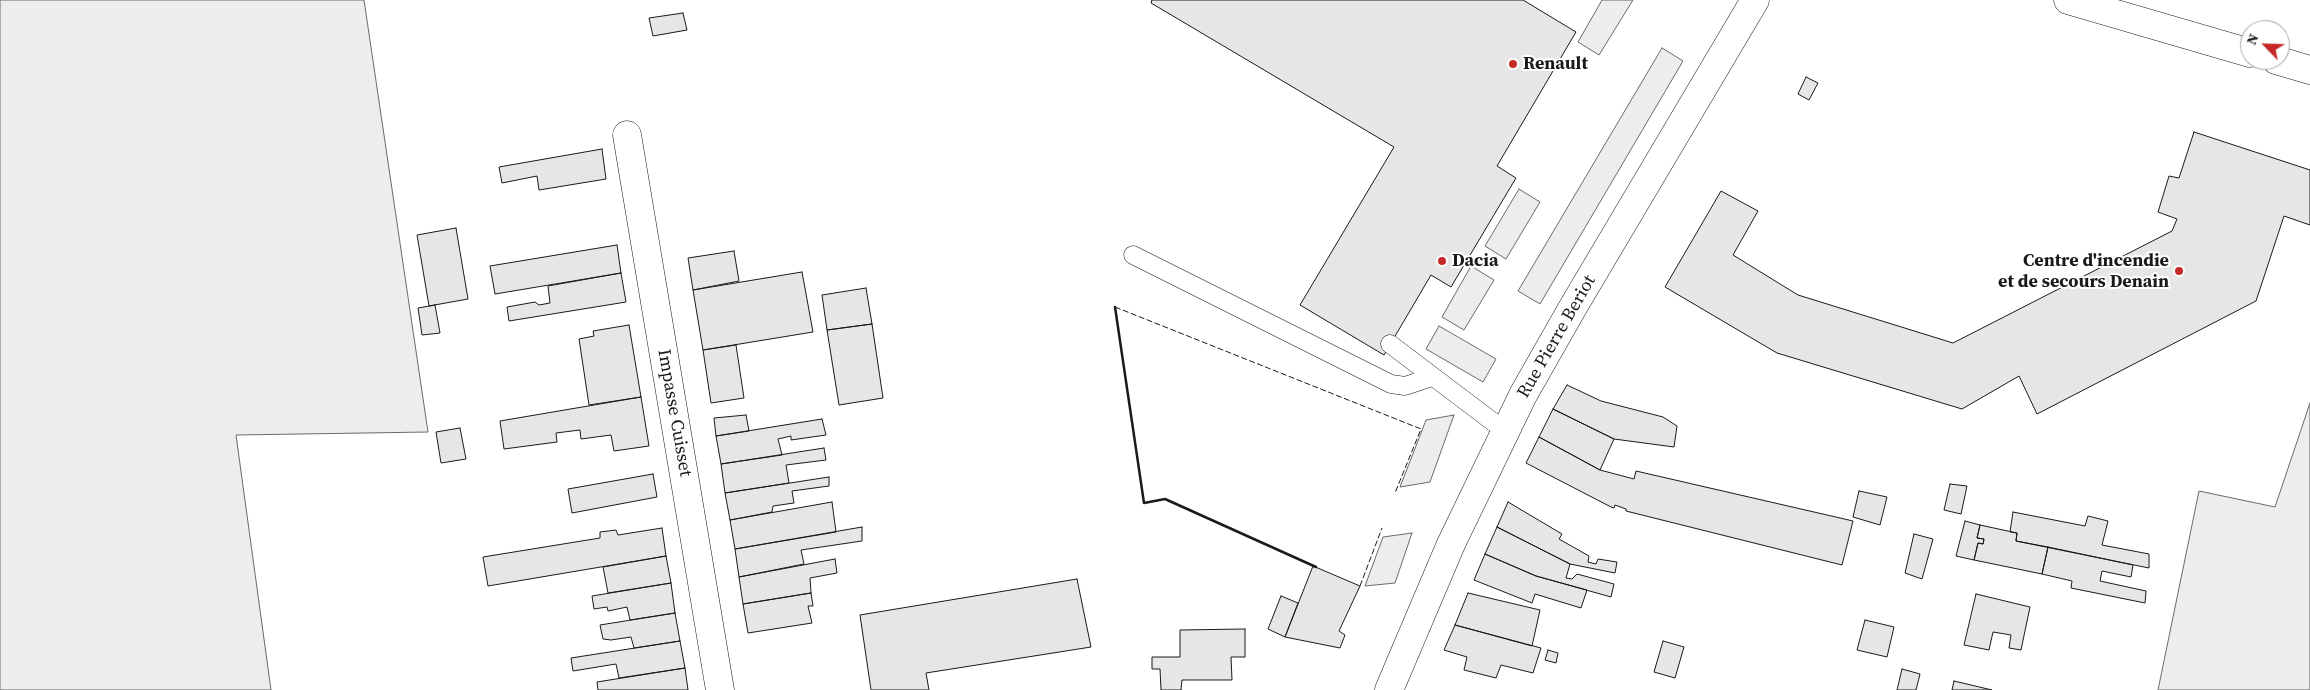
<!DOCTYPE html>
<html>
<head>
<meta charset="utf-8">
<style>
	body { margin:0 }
	#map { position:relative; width:2310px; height:690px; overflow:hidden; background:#fff; font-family:"Source Serif 4",serif }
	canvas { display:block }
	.north { position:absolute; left:2240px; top:20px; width:50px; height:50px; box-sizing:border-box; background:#fff; border:1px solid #a3a3a3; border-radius:50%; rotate:294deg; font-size:14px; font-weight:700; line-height:20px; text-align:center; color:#1a1a1a }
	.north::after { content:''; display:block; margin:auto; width:18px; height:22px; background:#c62828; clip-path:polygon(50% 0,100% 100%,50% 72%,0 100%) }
</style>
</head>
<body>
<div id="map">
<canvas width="2310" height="690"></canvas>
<div class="north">N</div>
</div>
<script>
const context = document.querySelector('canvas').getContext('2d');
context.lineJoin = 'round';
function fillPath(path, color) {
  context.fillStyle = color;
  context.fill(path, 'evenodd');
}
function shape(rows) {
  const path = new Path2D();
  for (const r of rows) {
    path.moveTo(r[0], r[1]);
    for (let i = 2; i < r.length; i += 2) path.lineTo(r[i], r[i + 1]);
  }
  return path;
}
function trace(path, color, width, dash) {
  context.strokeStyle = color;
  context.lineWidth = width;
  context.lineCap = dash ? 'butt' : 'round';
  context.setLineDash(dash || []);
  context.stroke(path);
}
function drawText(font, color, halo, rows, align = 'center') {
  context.font = font + ' "Source Serif 4",serif';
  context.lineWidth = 4;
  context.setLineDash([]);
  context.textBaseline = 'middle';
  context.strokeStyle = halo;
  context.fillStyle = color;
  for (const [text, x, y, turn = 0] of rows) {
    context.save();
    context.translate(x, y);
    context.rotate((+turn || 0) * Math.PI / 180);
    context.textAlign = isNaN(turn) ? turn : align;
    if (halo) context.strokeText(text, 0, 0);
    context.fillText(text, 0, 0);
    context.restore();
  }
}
const built = shape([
	[0,0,364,0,428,432,236,435,271,690,0,690,0,0],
	[1602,0,1633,0,1599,55,1578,42,1602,0],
	[1662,48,1683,61,1540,304,1518,291,1662,48],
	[1519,189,1540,202,1506,259,1485,246,1519,189],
	[1471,266,1494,280,1464,330,1442,317,1471,266],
	[1439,326,1496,359,1483,382,1426,349,1439,326],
	[2310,403,2310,690,2158,690,2199,491,2275,507,2310,403],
	[1454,415,1430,482,1400,487,1426,420,1454,415],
	[1412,533,1395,583,1365,586,1383,537,1412,533]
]);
fillPath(built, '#ededed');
trace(built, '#6a6a6a', 1);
const building = shape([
	[1152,0,1523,0,1576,32,1497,166,1516,178,1451,287,1431,275,1384,355,1300,305,1394,147,1151,3,1152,0],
	[683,13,687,30,653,36,649,18,683,13],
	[1806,77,1818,83,1809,100,1798,94,1806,77],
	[2194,132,2310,170,2310,225,2284,216,2256,301,2037,414,2019,376,1962,409,1777,353,1665,287,1721,191,1758,211,1733,255,1798,295,1953,343,2172,231,2177,219,2158,212,2169,176,2179,178,2194,132],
	[602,149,606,179,539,190,537,176,502,183,499,167,602,149],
	[456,228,468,299,429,306,417,235,456,228],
	[617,245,621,273,495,294,490,266,617,245],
	[734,251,739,281,693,290,688,258,734,251],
	[802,272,813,332,703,350,693,290,802,272],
	[621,273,626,302,509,321,507,307,535,302,539,305,550,303,548,286,621,273],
	[866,288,872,324,827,330,822,295,866,288],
	[435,305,440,333,422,335,418,308,435,305],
	[872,324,883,398,839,405,827,330,872,324],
	[629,325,641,397,589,405,579,339,594,336,593,331,629,325],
	[736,345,744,398,711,403,703,350,736,345],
	[1567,385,1601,401,1663,417,1677,426,1674,447,1614,439,1553,409,1567,385],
	[641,397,649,446,614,451,611,435,581,439,580,430,556,433,557,442,504,449,500,421,641,397],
	[1553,409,1614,439,1600,470,1539,437,1553,409],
	[746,415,749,431,716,436,714,418,746,415],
	[822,419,826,435,791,440,791,436,778,439,782,455,721,464,716,436,822,419],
	[460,428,466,459,441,463,436,432,460,428],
	[1539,437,1600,470,1634,479,1636,471,1853,521,1842,565,1626,511,1626,509,1615,505,1614,508,1611,507,1526,463,1539,437],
	[824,448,826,460,786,465,789,483,725,493,721,464,824,448],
	[653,474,657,497,572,513,568,489,653,474],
	[829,477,829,486,792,491,794,503,773,506,772,512,730,520,725,493,829,477],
	[1950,484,1967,486,1961,514,1944,510,1950,484],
	[1859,491,1887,497,1880,525,1853,517,1859,491],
	[832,502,836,532,735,549,730,520,832,502],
	[1508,502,1562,534,1559,539,1589,556,1588,562,1596,564,1598,559,1617,562,1615,573,1570,564,1497,527,1508,502],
	[2013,512,2085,526,2088,516,2108,521,2102,545,2149,554,2149,568,2016,541,2017,533,2010,532,2013,512],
	[1965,521,1980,525,1977,538,1984,539,1983,544,1978,543,1974,560,1956,556,1965,521],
	[1980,525,2017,533,2016,541,2048,547,2042,574,1974,560,1978,543,1983,544,1984,539,1977,538,1980,525],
	[862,527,862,541,801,550,804,564,739,577,735,549,862,527],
	[1497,527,1570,564,1566,578,1572,579,1577,574,1614,584,1611,597,1536,576,1485,554,1497,527],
	[662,528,666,556,488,586,483,557,600,538,600,532,616,530,618,535,662,528],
	[1914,534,1933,539,1922,579,1905,573,1914,534],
	[2048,547,2133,565,2131,577,2102,571,2100,581,2146,591,2145,603,2071,588,2072,581,2042,574,2048,547],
	[1485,554,1536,576,1587,590,1581,608,1535,594,1532,603,1474,580,1485,554],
	[666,556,671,583,608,593,603,567,666,556],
	[835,559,837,573,810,578,811,593,743,604,739,577,835,559],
	[1313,566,1360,586,1339,631,1345,635,1340,648,1285,637,1313,566],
	[1077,579,1091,647,926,673,929,690,871,690,860,615,1077,579],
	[671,583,675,613,630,620,627,607,608,611,607,607,594,609,592,596,671,583],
	[811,593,813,606,808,606,812,623,748,633,743,604,811,593],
	[1468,593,1540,610,1532,646,1455,625,1468,593],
	[1976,594,2030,607,2021,650,2009,648,2011,635,1993,632,1989,650,1964,645,1976,594],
	[1281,596,1298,603,1285,637,1268,629,1281,596],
	[675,613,680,641,634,648,631,637,611,640,603,639,600,625,675,613],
	[1865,620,1894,627,1887,657,1857,650,1865,620],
	[1455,625,1541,648,1533,673,1501,665,1496,678,1464,670,1467,657,1444,650,1455,625],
	[1245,629,1245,657,1231,657,1232,680,1182,680,1181,690,1161,690,1160,669,1152,669,1152,657,1180,657,1180,630,1245,629],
	[680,641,685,668,619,678,616,664,573,671,571,658,680,641],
	[1663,641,1684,647,1675,678,1654,672,1663,641],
	[1548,650,1558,653,1556,663,1545,660,1548,650],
	[685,668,688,690,598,690,597,682,685,668],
	[1902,669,1920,674,1916,690,1897,690,1902,669],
	[1954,681,1992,690,1952,690,1954,681]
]);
fillPath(building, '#e6e6e6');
trace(building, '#1a1a1a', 1);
const lane = shape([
	[1133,255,1391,384,1405,386,1432,377],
	[1390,344,1505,431]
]);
const street = shape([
	[2068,0,2250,53],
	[2276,60,2310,70],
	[627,135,720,690]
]);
const primary = shape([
	[1389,690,1451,544,1523,395,1573,307,1755,0]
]);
trace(lane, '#1a1a1a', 19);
trace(street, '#1a1a1a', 29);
trace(primary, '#1a1a1a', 29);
trace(lane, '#fff', 18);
trace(street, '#fff', 28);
trace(primary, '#fff', 28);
trace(shape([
	[1115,307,1421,429,1395,493],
	[1360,586,1382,528]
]), '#1a1a1a', 1, [6, 2.5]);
trace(shape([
	[1115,307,1144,503,1165,499,1316,567]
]), '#1a1a1a', 2.5);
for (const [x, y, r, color] of [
	[1513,64,5,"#c62828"],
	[1442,261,5,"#c62828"],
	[2179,271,5,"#c62828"]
]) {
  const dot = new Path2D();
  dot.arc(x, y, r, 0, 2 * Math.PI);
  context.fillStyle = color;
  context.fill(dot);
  trace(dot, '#fff', 2);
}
drawText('bold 18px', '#1a1a1a', '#fff', [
	["Renault",1523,64],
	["Dacia",1452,261],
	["Centre d'incendie",2169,261,"right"],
	["et de secours Denain",2169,282,"right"]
], 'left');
drawText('18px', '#1a1a1a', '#fff', [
	["Rue Pierre Beriot",1557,337,-60],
	["Impasse Cuisset",674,413,80]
]);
</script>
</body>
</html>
